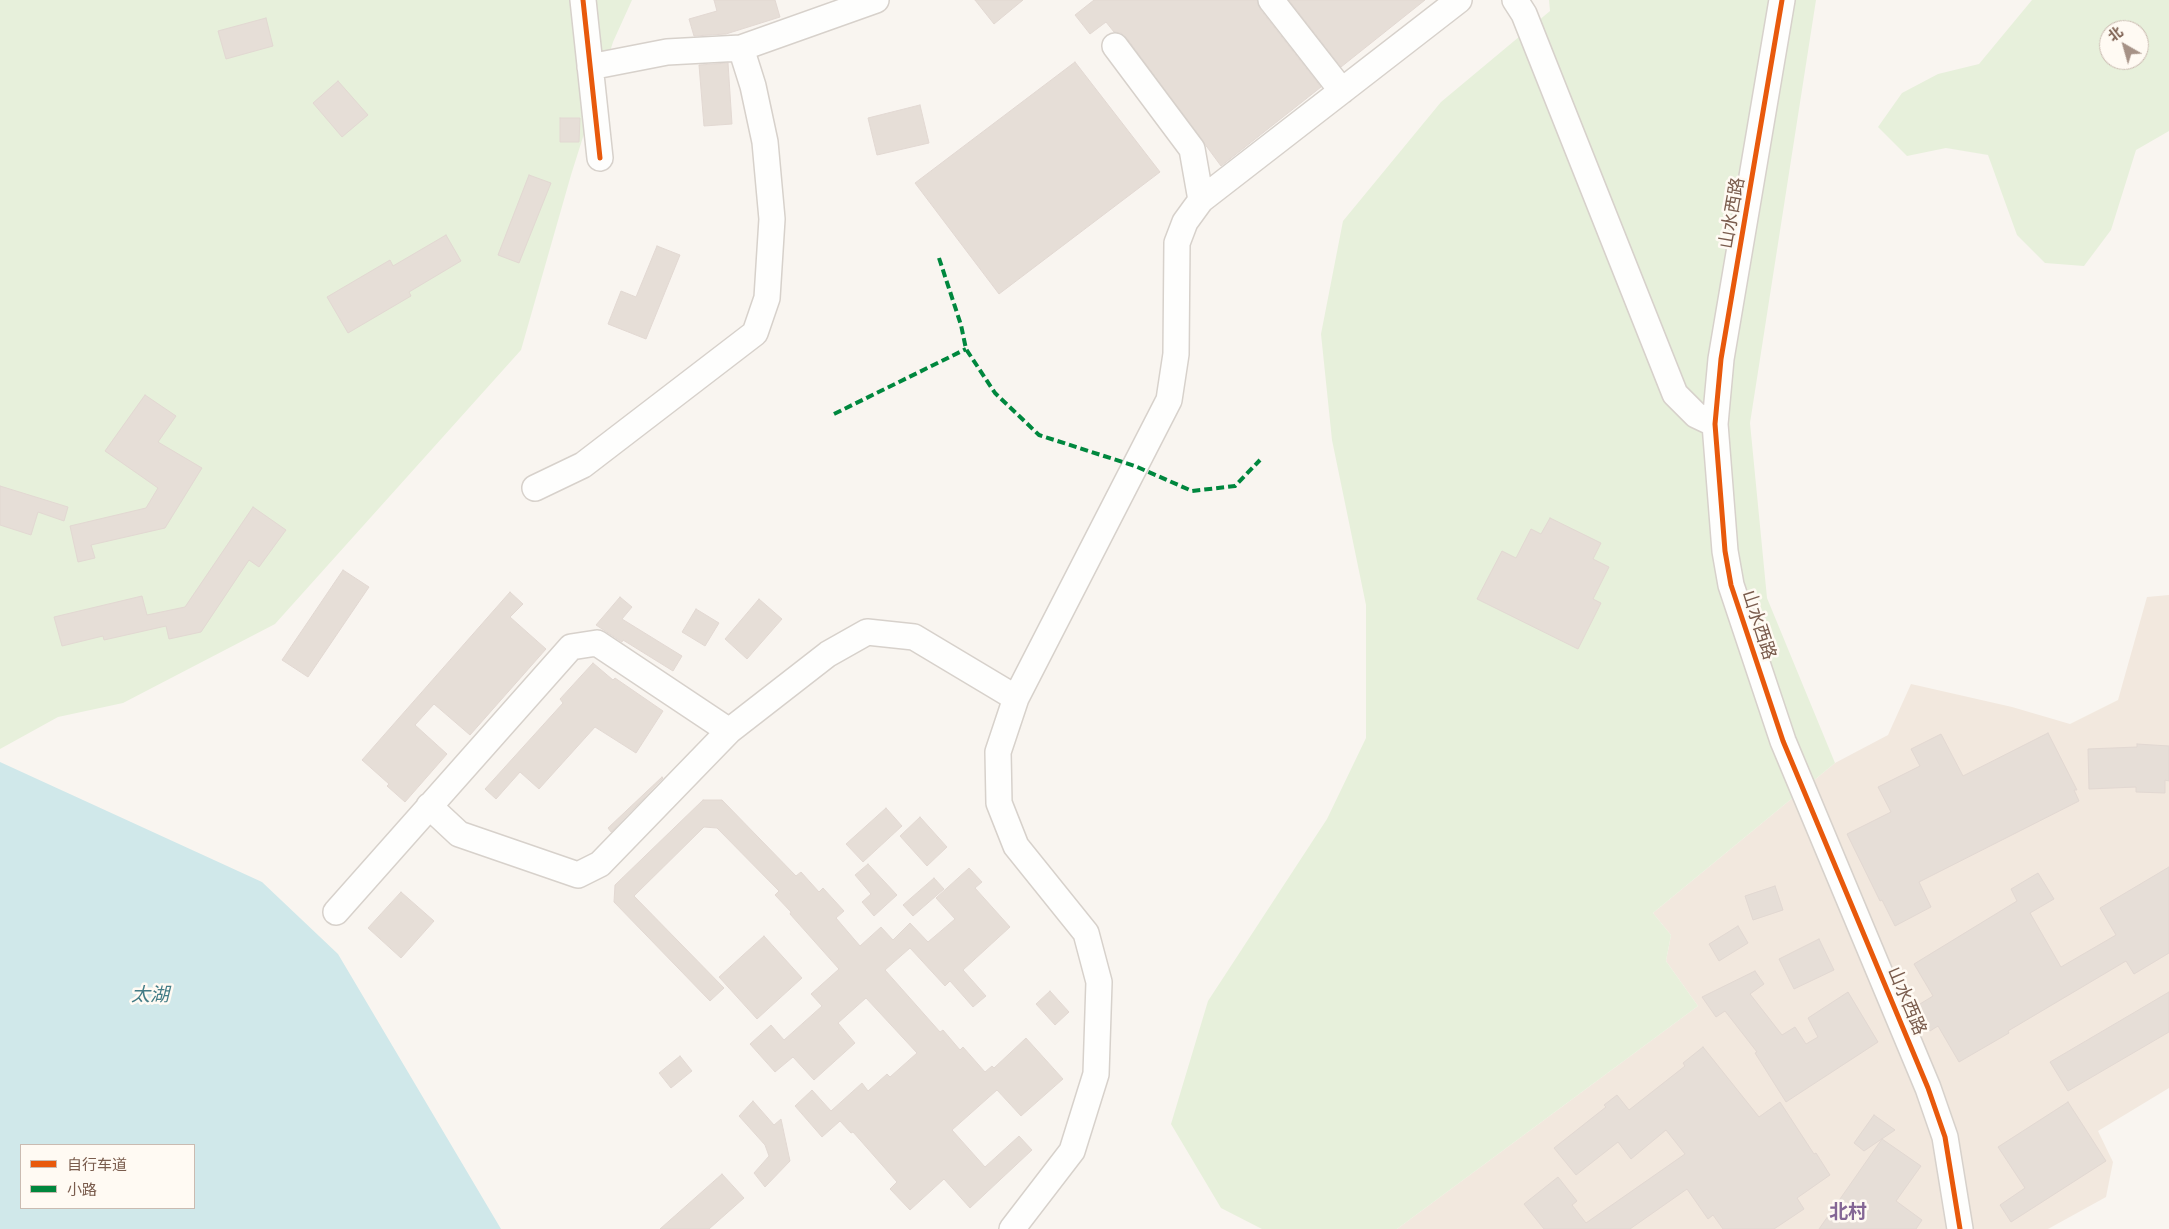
<!DOCTYPE html>
<html>
<head>
<meta charset="utf-8">
<style>
	body { margin:0 }
	#map { position:relative; width:2169px; height:1229px; overflow:hidden; background:#f9f5f0; font-family:"Asap Condensed","Noto Sans SC",sans-serif }
	canvas { display:block }
	.legend { position:absolute; left:20px; top:1144px; width:175px; height:65px; box-sizing:border-box; background:#fffaf3; border:1px solid #cabbb1; margin:0; padding:6px 9px; list-style:none; font-size:15px; color:#7a5c4d }
	.legend li { display:flex; align-items:center; gap:10px; height:25px }
	.legend b { width:25px; border:1px solid #cabbb1 }
	.north { position:absolute; left:2099px; top:20px; width:50px; height:50px; box-sizing:border-box; background:#fffaf3; border:1px solid #cabbb1; border-radius:50%; rotate:322deg; font-size:14px; font-weight:700; line-height:20px; text-align:center; color:#7a5c4d }
	.north::after { content:''; display:block; margin:auto; width:18px; height:22px; background:#a69286; clip-path:polygon(50% 0,100% 100%,50% 72%,0 100%) }
</style>
</head>
<body>
<div id="map">
<canvas width="2169" height="1229"></canvas>
<ul class="legend">
<li><b style="height:6px;background:#e8590c"></b>自行车道</li>
<li><b style="height:6px;background:#00873e"></b>小路</li>
</ul>
<div class="north">北</div>
</div>
<script>
const context = document.querySelector('canvas').getContext('2d');
context.lineJoin = 'round';
function fillPath(path, color) {
  context.fillStyle = color;
  context.fill(path, 'evenodd');
}
function shape(rows) {
  const path = new Path2D();
  for (const r of rows) {
    path.moveTo(r[0], r[1]);
    for (let i = 2; i < r.length; i += 2) path.lineTo(r[i], r[i + 1]);
  }
  return path;
}
function trace(path, color, width, dash) {
  context.strokeStyle = color;
  context.lineWidth = width;
  context.lineCap = dash ? 'butt' : 'round';
  context.setLineDash(dash || []);
  context.stroke(path);
}
function drawText(font, color, halo, rows, align = 'center') {
  context.font = font + ' "Asap Condensed","Noto Sans SC",sans-serif';
  context.lineWidth = 5;
  context.setLineDash([]);
  context.textBaseline = 'middle';
  context.strokeStyle = halo;
  context.fillStyle = color;
  for (const [text, x, y, turn = 0] of rows) {
    context.save();
    context.translate(x, y);
    context.rotate((+turn || 0) * Math.PI / 180);
    context.textAlign = isNaN(turn) ? turn : align;
    if (halo) context.strokeText(text, 0, 0);
    context.fillText(text, 0, 0);
    context.restore();
  }
}
fillPath(shape([
	[2169,595,2169,1088,2098,1131,2113,1162,2106,1197,2048,1229,1397,1229,1698,1006,1666,961,1671,935,1653,913,1835,763,1888,735,1911,684,2012,707,2070,724,2118,700,2147,597]
]), '#f2e8de');
fillPath(shape([
	[0,0,632,0,613,42,571,175,521,350,275,624,123,703,58,717,0,749],
	[1549,0,1816,0,1750,423,1767,598,1835,763,1653,913,1671,935,1666,961,1698,1006,1397,1229,1262,1229,1221,1208,1171,1124,1208,1001,1327,819,1366,738,1366,605,1332,440,1321,334,1343,221,1441,102,1550,11],
	[2032,0,2169,0,2169,131,2136,150,2111,230,2084,266,2045,263,2017,235,1988,155,1946,148,1907,156,1878,127,1902,93,1938,74,1979,64],
	[2109,30,2139,30,2139,60,2109,60]
]), '#e7f0db');
fillPath(shape([
	[0,762,262,882,338,954,501,1229,0,1229],
	[21,1145,194,1145,194,1208,21,1208]
]), '#d0e8ea');
const building = shape([
	[714,0,775,0,780,17,726,34,694,36,689,19,717,11,714,0],
	[975,0,1023,0,994,24,975,0],
	[1094,0,1257,0,1260,9,1321,87,1221,166,1126,37,1121,33,1114,32,1106,22,1090,34,1075,15,1094,0],
	[1289,0,1425,0,1341,67,1289,0],
	[266,18,273,46,226,59,218,31,266,18],
	[1075,62,1160,172,999,294,915,183,1075,62],
	[728,63,732,124,704,126,699,65,728,63],
	[338,81,368,115,342,137,313,103,338,81],
	[920,105,929,143,877,155,868,118,920,105],
	[560,118,580,118,579,142,560,142,560,118],
	[529,175,551,183,519,263,498,255,529,175],
	[446,235,461,261,409,292,411,296,348,333,327,297,390,260,393,266,446,235],
	[657,246,680,255,646,339,608,324,621,291,636,297,657,246],
	[145,395,176,416,158,442,202,468,165,528,91,545,95,558,78,562,70,526,146,508,158,488,105,451,145,395],
	[0,486,68,507,64,521,38,512,31,535,0,525,0,486],
	[253,507,286,530,259,567,249,560,201,632,169,639,166,626,104,640,103,636,62,646,54,617,142,596,147,615,185,607,253,507],
	[1550,518,1601,543,1593,559,1609,567,1593,599,1601,603,1578,649,1477,599,1502,551,1516,558,1531,529,1541,534,1550,518],
	[343,570,369,587,308,677,282,660,343,570],
	[510,592,523,604,510,617,546,649,470,735,434,704,415,725,447,754,405,802,387,786,389,784,362,760,510,592],
	[620,597,632,607,622,619,682,656,673,671,623,640,622,642,596,625,620,597],
	[759,599,782,619,747,659,725,639,759,599],
	[696,609,719,623,705,646,682,632,696,609],
	[593,663,613,680,615,678,663,711,636,753,595,727,539,789,520,772,496,799,485,789,563,703,560,699,593,663],
	[2048,733,2077,790,2074,790,2079,801,1919,882,1931,907,1895,926,1882,900,1880,901,1847,834,1891,812,1878,787,1920,766,1911,749,1941,734,1963,776,2048,733],
	[2137,744,2169,746,2169,781,2165,780,2165,793,2136,792,2136,787,2089,789,2088,749,2137,747,2137,744],
	[662,777,663,778,611,832,608,828,662,777],
	[703,800,722,800,796,876,801,872,819,892,823,888,844,911,836,918,860,946,881,927,893,940,910,923,928,942,955,919,936,898,969,868,982,882,975,888,1010,927,963,970,986,996,973,1007,950,981,945,986,910,948,885,970,940,1032,943,1030,960,1050,963,1047,985,1072,992,1066,994,1068,1026,1038,1063,1079,1021,1116,997,1090,952,1130,985,1167,1019,1136,1032,1150,970,1208,944,1179,910,1210,890,1189,897,1182,853,1132,851,1133,840,1121,822,1137,795,1106,812,1090,831,1111,862,1083,868,1091,887,1074,890,1077,917,1053,866,998,838,1023,855,1043,814,1080,793,1057,775,1072,750,1044,771,1025,784,1040,822,1006,811,994,839,969,790,914,791,912,775,895,779,891,717,828,704,827,634,896,724,988,710,1001,614,902,615,885,703,800],
	[886,808,902,826,863,862,846,844,886,808],
	[920,817,947,847,927,866,900,836,920,817],
	[868,864,897,895,874,916,862,902,871,894,855,875,868,864],
	[2169,867,2169,953,2134,974,2126,961,2008,1031,2009,1033,1959,1062,1938,1026,1930,1031,1915,1007,1933,996,1914,964,2017,901,2011,889,2038,873,2054,899,2030,913,2061,967,2116,935,2100,908,2169,867],
	[934,878,944,889,913,916,903,905,934,878],
	[1775,886,1783,910,1753,920,1745,896,1775,886],
	[401,892,434,921,401,958,368,928,401,892],
	[1738,926,1748,943,1719,961,1709,944,1738,926],
	[764,936,802,978,757,1019,719,977,764,936],
	[1819,939,1834,970,1794,989,1779,959,1819,939],
	[1755,971,1764,984,1750,994,1782,1035,1795,1027,1806,1044,1818,1037,1808,1018,1848,992,1878,1042,1786,1102,1755,1053,1757,1052,1725,1011,1716,1017,1702,997,1755,971],
	[1050,991,1069,1012,1055,1025,1036,1004,1050,991],
	[2169,992,2169,1032,2068,1091,2050,1062,2169,992],
	[1703,1047,1759,1117,1780,1102,1814,1154,1816,1153,1830,1175,1797,1198,1804,1209,1774,1229,1723,1229,1713,1215,1708,1219,1687,1189,1630,1229,1544,1229,1524,1204,1558,1177,1577,1201,1572,1205,1586,1223,1685,1154,1666,1130,1631,1159,1618,1142,1576,1175,1554,1148,1606,1107,1604,1105,1617,1095,1629,1110,1685,1066,1683,1063,1703,1047],
	[680,1056,692,1071,671,1088,659,1073,680,1056],
	[753,1101,774,1125,781,1119,790,1161,765,1187,754,1173,769,1156,765,1145,739,1116,753,1101],
	[2068,1102,2106,1161,2011,1222,2000,1205,2025,1188,1998,1147,2068,1102],
	[1874,1115,1895,1130,1864,1151,1854,1143,1874,1115],
	[1882,1139,1921,1166,1896,1201,1922,1220,1916,1229,1819,1229,1882,1139],
	[722,1174,744,1198,709,1229,660,1229,722,1174]
]);
fillPath(building, '#e6ded7');
trace(building, '#e2d8d2', 1);
const minor = shape([
	[583,0,600,158],
	[1271,0,1342,91],
	[1515,0,1524,14,1675,394,1696,415,1715,424],
	[1782,0,1721,359,1715,424,1725,551,1731,585,1783,741,1928,1088,1945,1137,1960,1229],
	[1115,46,1192,149,1201,200],
	[590,67,667,52,741,48,876,0],
	[535,488,583,465,755,333,767,298,772,219,765,142,753,86,741,48],
	[429,806,459,834,578,875,600,864,729,731],
	[336,912,571,647,597,643,729,731,828,654,867,632,914,637,1016,698],
	[1012,1229,1072,1151,1096,1074,1099,982,1086,933,1016,846,999,803,998,752,1016,698,1169,400,1176,354,1177,243,1185,222,1201,200,1459,0]
]);
trace(minor, '#d7d1cb', 28);
trace(minor, '#fefefd', 25);
trace(shape([
	[939,258,961,325,966,349,995,393,1039,435,1135,466,1192,491,1235,486,1260,460],
	[834,414,966,349]
]), '#00873e', 4, [8, 4]);
trace(shape([
	[583,0,600,158],
	[1782,0,1721,359,1715,424,1725,551,1731,585,1783,741,1928,1088,1945,1137,1960,1229]
]), '#e8590c', 5);
drawText('18px', '#7a5c4d', '#fffaf3', [
	["山水西路",1732,213,-80],
	["山水西路",1759,625,72],
	["山水西路",1907,1001,67]
]);
drawText('italic 19px', '#437c86', '#fffaf3', [
	["太湖",150,995]
]);
drawText('bold 19px', '#846695', '#fffaf3', [
	["北村",1848,1212]
]);
</script>
</body>
</html>
